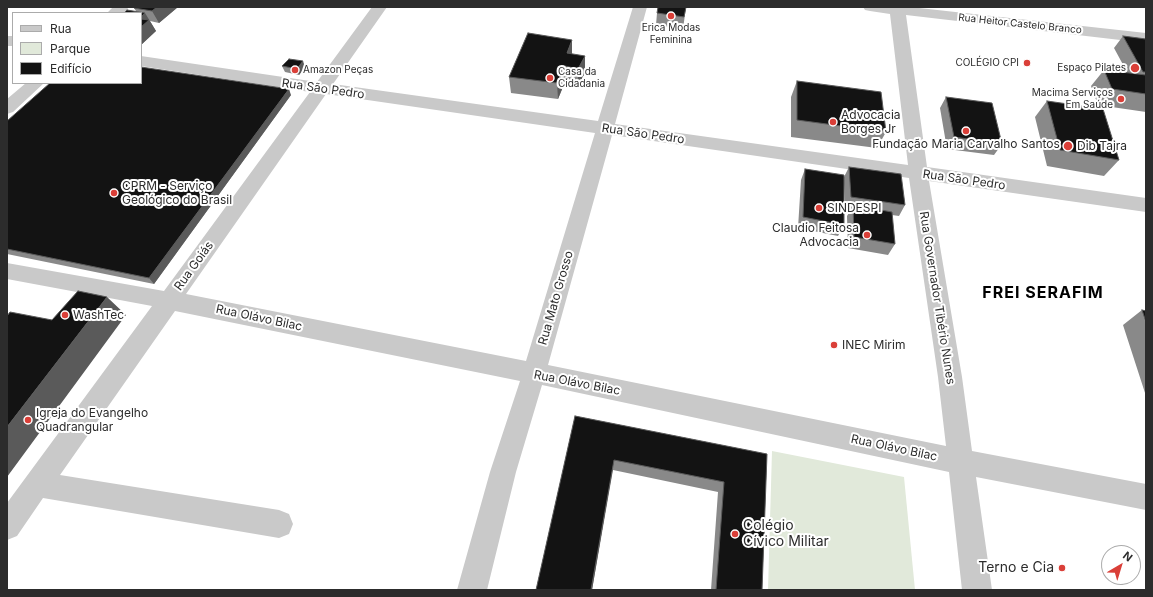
<!DOCTYPE html>
<html>
<head>
<meta charset="utf-8">
<style>
	body { margin:0 }
	#map { position:relative; width:1153px; height:597px; overflow:hidden; background:#fff; font-family:Inter,sans-serif }
	canvas { display:block }
	.frame { position:absolute; inset:0; border:8px solid #2c2c2c; pointer-events:none }
	.legend { position:absolute; left:12px; top:12px; width:130px; height:72px; box-sizing:border-box; background:#fff; border:1px solid #ababab; margin:0; padding:5px 7px; list-style:none; font-size:12px; color:#2c2c2c }
	.legend li { display:flex; align-items:center; gap:8px; height:20px }
	.legend b { width:20px; border:1px solid #ababab }
	.north { position:absolute; left:1101px; top:545px; width:40px; height:40px; box-sizing:border-box; background:#fff; border:1px solid #ababab; border-radius:50%; rotate:38deg; font-size:11px; font-weight:700; line-height:16px; text-align:center; color:#2c2c2c }
	.north::after { content:''; display:block; margin:auto; width:14px; height:18px; background:#da3f38; clip-path:polygon(50% 0,100% 100%,50% 72%,0 100%) }
</style>
</head>
<body>
<div id="map">
<canvas width="1153" height="597"></canvas>
<div class="frame"></div>
<ul class="legend">
<li><b style="height:5px;background:#c9c9c9"></b>Rua</li>
<li><b style="height:11px;background:#e1e9da"></b>Parque</li>
<li><b style="height:11px;background:#131313"></b>Edifício</li>
</ul>
<div class="north">N</div>
</div>
<script>
const context = document.querySelector('canvas').getContext('2d');
context.lineJoin = 'round';
function fillPath(path, color) {
  context.fillStyle = color;
  context.fill(path, 'evenodd');
}
function shape(rows) {
  const path = new Path2D();
  for (const r of rows) {
    path.moveTo(r[0], r[1]);
    for (let i = 2; i < r.length; i += 2) path.lineTo(r[i], r[i + 1]);
  }
  return path;
}
function trace(path, color, width, dash) {
  context.strokeStyle = color;
  context.lineWidth = width;
  context.lineCap = dash ? 'butt' : 'round';
  context.setLineDash(dash || []);
  context.stroke(path);
}
function drawText(font, color, halo, rows, align = 'center') {
  context.font = font + ' Inter,sans-serif';
  context.lineWidth = 4;
  context.setLineDash([]);
  context.textBaseline = 'middle';
  context.strokeStyle = halo;
  context.fillStyle = color;
  for (const [text, x, y, turn = 0] of rows) {
    context.save();
    context.translate(x, y);
    context.rotate((+turn || 0) * Math.PI / 180);
    context.textAlign = isNaN(turn) ? turn : align;
    if (halo) context.strokeText(text, 0, 0);
    context.fillText(text, 0, 0);
    context.restore();
  }
}
fillPath(shape([
	[772,451,904,477,915,590,768,590]
]), '#e1e9da');
fillPath(shape([
	[113,7,129,7,124,13,107,13,113,7],
	[372,7,387,7,333,84,598,121,633,7,647,7,615,124,908,165,890,14,870,11,865,10,863,7,910,7,1146,33,1146,43,906,15,927,167,1146,198,1146,212,929,181,962,377,972,451,1146,484,1146,510,976,477,992,590,962,590,949,472,542,385,516,472,487,590,457,590,490,472,520,381,175,311,60,475,279,510,289,514,293,524,289,534,279,538,43,498,17,536,7,540,7,503,152,306,7,279,7,263,164,291,310,92,141,66,141,56,317,82,372,7],
	[326,94,595,133,526,361,186,294,326,94],
	[612,135,909,178,938,377,946,446,548,365,612,135],
	[7,36,13,36,13,46,7,46,7,36],
	[26,83,44,83,13,112,7,114,7,99,26,83]
]), '#c9c9c9');
fillPath(shape([
	[178,7,159,23,150,21,156,31,141,45,141,13,136,11,134,8],
	[686,7,683,29,656,25,657,13],
	[1123,36,1146,39,1146,112,1098,105,1091,86,1104,70,1127,72,1114,48],
	[572,54,585,73,578,85,565,82,558,99,511,93,509,77],
	[282,66,305,67,299,75,285,72],
	[797,81,886,132,877,148,791,137,791,97],
	[291,95,154,284,7,254,7,121],
	[946,97,1002,144,994,155,947,149,940,108],
	[1047,101,1119,160,1104,176,1047,166,1035,117],
	[849,167,905,205,899,216,892,215,895,244,888,255,848,248,847,216,851,209,845,208,844,184,844,225,838,236,798,228,801,180,805,169,844,177],
	[1142,310,1146,311,1146,396,1123,325],
	[575,416,767,454,762,590,711,590,718,492,613,470,592,590,536,590]
]), '#898989');
fillPath(shape([
	[157,7,178,7,159,23,152,11],
	[145,13,156,31,141,45,141,17],
	[572,40,572,56,567,53],
	[585,56,585,73,578,85,578,69],
	[303,61,305,67,299,75,297,69],
	[565,66,565,82,558,99,557,83],
	[289,89,291,95,154,284,149,278],
	[107,297,126,315,7,477,7,427],
	[614,460,592,590,591,590]
]), '#5a5a5a');
const building = shape([
	[135,7,157,7,152,11,134,8,135,7],
	[658,7,686,7,684,17,657,13,658,7],
	[127,10,145,13,141,17,141,13,124,13,127,10],
	[141,19,149,20,141,27,141,19],
	[528,33,572,40,567,53,585,56,578,69,565,66,557,83,509,77,528,33],
	[1123,36,1146,39,1146,72,1143,72,1123,36],
	[289,59,303,61,297,69,282,66,289,59],
	[141,67,289,89,149,278,7,249,7,121,50,83,141,83,141,67],
	[1104,70,1146,75,1146,94,1112,89,1104,70],
	[797,81,881,92,886,132,797,120,797,81],
	[946,97,992,103,1002,144,954,137,946,97],
	[1047,101,1103,109,1119,160,1060,150,1047,101],
	[849,167,901,174,905,205,851,197,849,167],
	[805,169,844,175,844,225,803,217,805,169],
	[853,205,892,212,895,244,854,237,853,205],
	[78,291,107,297,7,427,7,316,10,312,52,320,78,291],
	[1142,310,1146,311,1146,322,1142,310],
	[575,416,767,454,762,590,716,590,724,482,614,460,591,590,536,590,575,416]
]);
fillPath(building, '#131313');
trace(building, '#5a5a5a', 1);
for (const [x, y, r, color] of [
	[671,16,4,"#da3f38"],
	[1027,63,4,"#da3f38"],
	[1135,68,5,"#da3f38"],
	[295,70,4,"#da3f38"],
	[550,78,4,"#da3f38"],
	[1121,99,4,"#da3f38"],
	[833,122,4,"#da3f38"],
	[966,131,4,"#da3f38"],
	[1068,146,5,"#da3f38"],
	[114,193,4,"#da3f38"],
	[819,208,4,"#da3f38"],
	[867,235,4,"#da3f38"],
	[65,315,4,"#da3f38"],
	[834,345,4,"#da3f38"],
	[28,420,4,"#da3f38"],
	[735,534,4,"#da3f38"],
	[1062,568,4,"#da3f38"]
]) {
  const dot = new Path2D();
  dot.arc(x, y, r, 0, 2 * Math.PI);
  context.fillStyle = color;
  context.fill(dot);
  trace(dot, '#fff', 1.5);
}
drawText('10px', '#2c2c2c', '#fff', [
	["Rua Heitor Castelo Branco",1020,24,6]
]);
drawText('10px', '#2c2c2c', '#fff', [
	["Erica Modas",671,28,"center"],
	["Feminina",671,40,"center"],
	["COLÉGIO CPI",1019,63],
	["Espaço Pilates",1126,68],
	["Amazon Peças",303,70,"left"],
	["Casa da",558,72,"left"],
	["Cidadania",558,84,"left"],
	["Macima Serviços",1113,93],
	["Em Saúde",1113,105]
], 'right');
drawText('12px', '#2c2c2c', '#fff', [
	["Rua São Pedro",323,89,8],
	["Rua São Pedro",643,134,8],
	["Rua São Pedro",964,180,8],
	["Rua Goiás",194,266,-54],
	["Rua Mato Grosso",556,298,-74],
	["Rua Governador Tibério Nunes",937,298,81],
	["Rua Olávo Bilac",259,318,12],
	["Rua Olávo Bilac",577,383,11],
	["Rua Olávo Bilac",894,448,12]
]);
drawText('12px', '#2c2c2c', '#fff', [
	["Advocacia",841,115],
	["Borges Jr",841,129],
	["Fundação Maria Carvalho Santos",966,144,"center"],
	["Dib Tajra",1077,146],
	["CPRM - Serviço",122,186],
	["Geológico do Brasil",122,200],
	["SINDESPI",827,208],
	["Claudio Feitosa",859,228,"right"],
	["Advocacia",859,242,"right"],
	["WashTec",73,315],
	["INEC Mirim",842,345],
	["Igreja do Evangelho",36,413],
	["Quadrangular",36,427]
], 'left');
drawText('14px', '#2c2c2c', '#fff', [
	["Colégio",743,526],
	["Cívico Militar",743,542],
	["Terno e Cia",1054,568,"right"]
], 'left');
context.letterSpacing = '1px';
drawText('bold 16px', '#000', '#fff', [
	["FREI SERAFIM",1043,293]
]);
context.letterSpacing = '0px';
</script>
</body>
</html>
